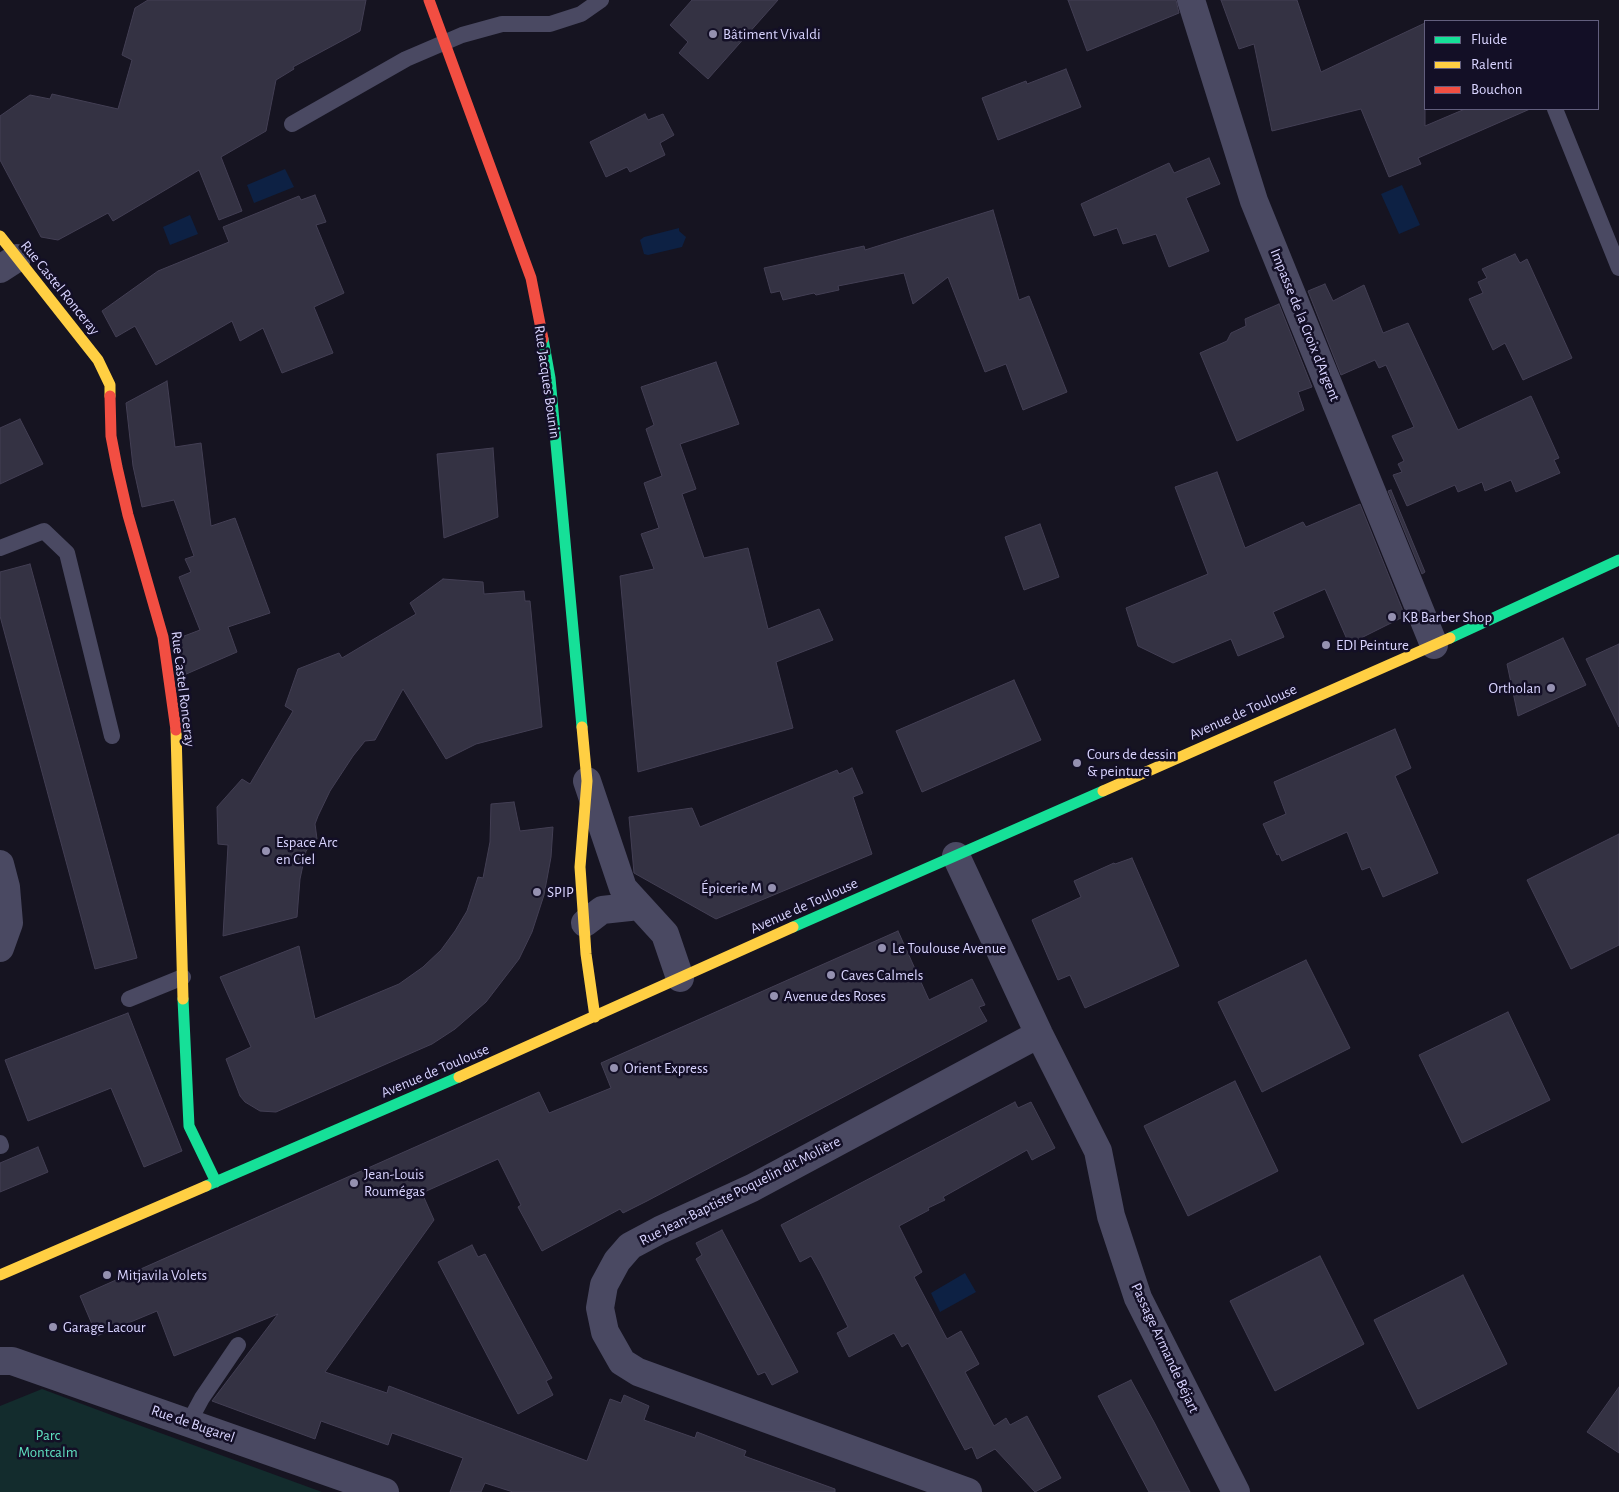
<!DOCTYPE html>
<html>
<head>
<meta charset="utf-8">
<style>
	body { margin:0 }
	#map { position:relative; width:1619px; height:1492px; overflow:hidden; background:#161421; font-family:"Alegreya Sans",sans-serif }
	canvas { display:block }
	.legend { position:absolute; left:1424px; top:20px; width:175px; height:90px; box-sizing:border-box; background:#130f26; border:1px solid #625e7d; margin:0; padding:6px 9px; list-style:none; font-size:15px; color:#d9d4ff }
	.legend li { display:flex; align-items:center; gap:10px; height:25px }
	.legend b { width:25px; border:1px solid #625e7d }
</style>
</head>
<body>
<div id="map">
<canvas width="1619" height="1492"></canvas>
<ul class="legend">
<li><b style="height:6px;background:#16e098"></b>Fluide</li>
<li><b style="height:6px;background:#ffcf43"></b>Ralenti</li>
<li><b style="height:6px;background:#f24e42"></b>Bouchon</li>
</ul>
</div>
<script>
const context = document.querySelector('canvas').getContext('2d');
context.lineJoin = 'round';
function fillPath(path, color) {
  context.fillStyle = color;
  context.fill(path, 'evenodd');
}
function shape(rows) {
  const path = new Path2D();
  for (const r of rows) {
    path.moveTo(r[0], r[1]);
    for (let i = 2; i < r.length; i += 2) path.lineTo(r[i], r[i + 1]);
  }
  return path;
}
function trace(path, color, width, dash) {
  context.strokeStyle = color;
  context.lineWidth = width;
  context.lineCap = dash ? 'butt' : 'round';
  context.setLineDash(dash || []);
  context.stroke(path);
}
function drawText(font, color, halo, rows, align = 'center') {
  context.font = font + ' "Alegreya Sans",sans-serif';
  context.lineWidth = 5;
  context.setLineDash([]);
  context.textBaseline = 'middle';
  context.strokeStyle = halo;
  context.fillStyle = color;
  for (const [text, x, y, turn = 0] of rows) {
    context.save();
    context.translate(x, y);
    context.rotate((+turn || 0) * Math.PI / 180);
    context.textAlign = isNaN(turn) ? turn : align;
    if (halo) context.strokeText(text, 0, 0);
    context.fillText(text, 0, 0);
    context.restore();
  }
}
fillPath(shape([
	[42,1389,122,1419,322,1492,0,1492,0,1406]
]), '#132c2d');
fillPath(shape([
	[285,169,294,187,254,203,247,185],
	[1402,185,1420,225,1399,234,1381,194],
	[190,215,198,234,170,245,163,227],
	[679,228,679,231,686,237,682,247,648,255,644,254,640,240,644,237],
	[965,1273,976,1292,940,1312,931,1293]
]), '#0d2144');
const building = shape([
	[148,0,366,0,360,31,293,67,294,69,276,80,266,131,221,157,242,211,219,220,199,170,113,221,108,213,58,240,41,237,0,160,0,116,30,95,50,99,52,94,118,109,132,60,122,55,135,8,148,0],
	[692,0,778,0,708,79,679,53,688,42,670,25,692,0],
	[1068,0,1176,0,1179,13,1087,51,1068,0],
	[1221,0,1297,0,1321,72,1425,23,1425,126,1465,109,1530,109,1418,158,1421,164,1389,177,1361,109,1272,131,1254,44,1239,49,1221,0],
	[1066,69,1081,107,998,140,982,98,1026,81,1027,84,1066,69],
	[645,114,648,120,663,114,674,135,660,143,665,155,630,172,627,167,606,177,590,142,645,114],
	[1209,158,1220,184,1186,198,1209,251,1169,267,1156,234,1123,244,1117,228,1094,236,1081,204,1169,163,1174,173,1209,158],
	[315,195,326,222,316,225,344,293,314,307,333,353,282,373,263,328,240,341,232,321,156,365,135,326,116,337,102,311,158,271,229,242,223,227,299,196,301,200,315,195],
	[993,210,1019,300,1029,296,1067,392,1023,410,1006,364,985,372,948,277,913,304,904,273,838,286,839,290,816,295,814,293,783,300,780,291,771,293,764,268,864,246,865,250,993,210],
	[1515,254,1520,263,1527,259,1572,358,1523,380,1505,343,1493,350,1469,299,1483,293,1478,282,1487,278,1482,269,1515,254],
	[1325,284,1333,301,1364,285,1383,333,1408,323,1458,430,1531,396,1559,458,1554,460,1560,473,1516,492,1511,480,1485,491,1482,482,1458,492,1455,485,1407,506,1393,475,1402,472,1398,464,1404,461,1392,436,1414,427,1386,365,1379,368,1375,360,1341,375,1308,291,1325,284],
	[1279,304,1312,387,1298,392,1304,410,1237,441,1200,353,1227,341,1231,333,1246,326,1245,319,1279,304],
	[716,362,739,424,680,444,696,489,682,494,704,558,748,548,768,629,819,609,833,640,776,662,793,728,638,772,620,576,654,569,641,534,659,528,644,483,662,476,646,429,654,425,641,387,716,362],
	[167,381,175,447,201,443,211,526,235,518,270,613,228,627,237,652,184,675,179,638,200,630,179,577,191,572,185,559,194,556,174,500,142,507,133,466,126,403,167,381],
	[20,419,43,464,0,484,0,428,20,419],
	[493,448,498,517,444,538,437,454,493,448],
	[1217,472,1245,548,1303,522,1306,527,1360,504,1405,616,1349,644,1325,589,1273,612,1284,637,1238,656,1231,639,1173,663,1138,646,1126,608,1208,574,1175,487,1217,472],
	[1391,490,1425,572,1422,574,1388,491,1391,490],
	[1040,524,1059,577,1024,590,1005,537,1040,524],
	[30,564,137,958,95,969,0,616,0,572,30,564],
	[443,579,483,582,484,594,524,591,525,601,530,601,542,727,476,744,446,759,403,689,375,740,365,741,353,756,330,791,318,816,315,824,317,839,306,851,300,879,297,917,223,936,228,845,218,844,217,807,242,779,250,784,293,711,285,706,298,669,339,653,342,658,416,614,410,603,443,579],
	[1563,638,1586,685,1518,716,1507,664,1563,638],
	[1619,644,1619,727,1586,659,1619,644],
	[1014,680,1041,740,922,792,896,731,1014,680],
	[1395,729,1411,768,1395,776,1438,873,1383,897,1370,867,1362,870,1347,832,1282,861,1279,854,1277,855,1263,824,1286,814,1274,782,1395,729],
	[852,768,863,793,853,797,872,854,716,919,634,873,629,817,692,808,700,827,837,770,839,774,852,768],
	[514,802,520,831,553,827,551,857,544,895,532,932,519,959,486,1002,455,1029,432,1044,276,1112,260,1111,245,1102,240,1096,226,1059,251,1047,220,977,299,946,315,1019,399,984,423,967,441,950,455,931,467,911,478,877,483,878,490,842,491,804,514,802],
	[1619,834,1619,945,1571,969,1527,880,1619,834],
	[1132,858,1179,966,1085,1008,1070,975,1058,980,1032,920,1081,897,1074,881,1114,863,1115,864,1132,858],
	[898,931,929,1000,972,979,985,1005,979,1007,987,1021,647,1201,623,1213,620,1209,542,1251,518,1207,521,1205,498,1159,422,1193,434,1220,325,1372,387,1393,389,1386,587,1461,610,1399,621,1403,624,1395,649,1406,644,1420,695,1438,697,1432,746,1451,744,1456,835,1489,835,1492,513,1492,485,1483,481,1492,450,1492,463,1458,392,1433,388,1445,321,1421,315,1439,212,1401,278,1314,174,1356,157,1311,97,1336,80,1296,539,1092,549,1113,611,1088,601,1063,898,931],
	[1306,960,1350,1048,1262,1092,1218,1002,1306,960],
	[1508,1012,1550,1100,1462,1143,1419,1055,1508,1012],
	[128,1013,182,1151,144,1167,111,1088,28,1121,5,1060,128,1013],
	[1235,1081,1278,1171,1188,1216,1144,1126,1235,1081],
	[1015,1102,1018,1108,1031,1102,1055,1148,1032,1160,1027,1150,943,1197,945,1200,928,1208,929,1210,899,1226,922,1272,914,1277,947,1339,961,1331,979,1364,965,1372,994,1426,1006,1418,1010,1425,1027,1416,1061,1478,1035,1492,995,1449,977,1459,972,1447,965,1450,908,1343,902,1347,894,1333,849,1357,837,1333,848,1327,820,1272,811,1256,800,1262,781,1225,1015,1102],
	[38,1147,48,1172,0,1192,0,1163,38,1147],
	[722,1230,798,1372,772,1385,765,1372,758,1375,696,1259,702,1255,696,1243,722,1230],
	[472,1245,478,1257,485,1254,552,1378,546,1381,553,1395,518,1414,438,1262,472,1245],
	[1320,1256,1364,1344,1275,1391,1230,1301,1320,1256],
	[1463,1275,1507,1364,1418,1409,1374,1320,1463,1275],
	[1131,1380,1154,1422,1190,1492,1149,1492,1098,1396,1131,1380],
	[1619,1387,1619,1453,1587,1432,1619,1387]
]);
fillPath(building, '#343243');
trace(building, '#433f54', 1);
trace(shape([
	[1555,109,1619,268],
	[292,124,406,59,462,35,502,24,550,24,581,14,601,0],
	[0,548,44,531,67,553,112,736],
	[129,999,183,977],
	[0,1143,1,1146],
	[189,1422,202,1398,238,1345]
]), '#4a4962', 16);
trace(shape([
	[1191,0,1254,201,1434,645],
	[0,269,17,258],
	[587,781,623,888,665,934,680,978],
	[956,856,1039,1034,1098,1151,1111,1216,1138,1298,1236,1492],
	[0,864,6,887,9,923,0,948],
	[585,923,602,910,639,906],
	[0,1361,12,1361,385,1492],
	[968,1492,638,1372,622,1362,605,1332,600,1308,604,1285,617,1261,630,1246,660,1230,752,1188,1039,1034]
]), '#4a4962', 28);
trace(shape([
	[543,339,550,378,582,727],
	[1450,638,1619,560],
	[793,927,1103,791],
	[183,999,189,1126,216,1182],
	[206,1186,459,1077]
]), '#16e098', 11);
trace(shape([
	[0,236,98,360,110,385,110,396],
	[582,727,587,781,580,867,586,954,595,1017],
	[176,730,183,999],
	[1103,791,1450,638],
	[459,1077,793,927],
	[0,1275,206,1186]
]), '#ffcf43', 11);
trace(shape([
	[429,0,531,278,543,339],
	[110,396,111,436,117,467,128,515,163,637,176,730]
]), '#f24e42', 11);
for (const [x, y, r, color] of [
	[713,34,5,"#9591b1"],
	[1392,617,5,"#9591b1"],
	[1326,645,5,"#9591b1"],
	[1551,688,5,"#9591b1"],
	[1077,763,5,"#9591b1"],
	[266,851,5,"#9591b1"],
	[772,888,5,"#9591b1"],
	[537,892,5,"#9591b1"],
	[882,948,5,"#9591b1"],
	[831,975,5,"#9591b1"],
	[774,996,5,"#9591b1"],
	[614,1068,5,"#9591b1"],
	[354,1183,5,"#9591b1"],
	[107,1275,5,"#9591b1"],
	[53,1327,5,"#9591b1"]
]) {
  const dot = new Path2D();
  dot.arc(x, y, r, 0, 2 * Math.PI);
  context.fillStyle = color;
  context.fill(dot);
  trace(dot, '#130f26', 2);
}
drawText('15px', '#d9d4ff', '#130f26', [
	["Bâtiment Vivaldi",723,34],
	["KB Barber Shop",1402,617],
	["EDI Peinture",1336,645],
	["Ortholan",1541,688,"right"],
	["Cours de dessin",1087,754],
	["& peinture",1087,771],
	["Espace Arc",276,842],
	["en Ciel",276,859],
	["Épicerie M",762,888,"right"],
	["SPIP",547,892],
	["Le Toulouse Avenue",892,948],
	["Caves Calmels",841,975],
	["Avenue des Roses",784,996],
	["Orient Express",624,1068],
	["Jean-Louis",364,1174],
	["Roumégas",364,1191],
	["Mitjavila Volets",117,1275],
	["Garage Lacour",63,1327]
], 'left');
drawText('15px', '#d9d4ff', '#130f26', [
	["Rue Castel Ronceray",60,288,51],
	["Impasse de la Croix d'Argent",1305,325,68],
	["Rue Jacques Bounin",547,382,82],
	["Rue Castel Ronceray",183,689,83],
	["Avenue de Toulouse",1243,712,-24],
	["Avenue de Toulouse",804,906,-24],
	["Avenue de Toulouse",435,1071,-23],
	["Rue Jean-Baptiste Poquelin dit Molière",740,1191,-27],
	["Passage Armande Béjart",1165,1348,65],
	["Rue de Bugarel",193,1424,19]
]);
drawText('15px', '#5fe0c0', '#130f26', [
	["Parc",48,1435],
	["Montcalm",48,1452]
]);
</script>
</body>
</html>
